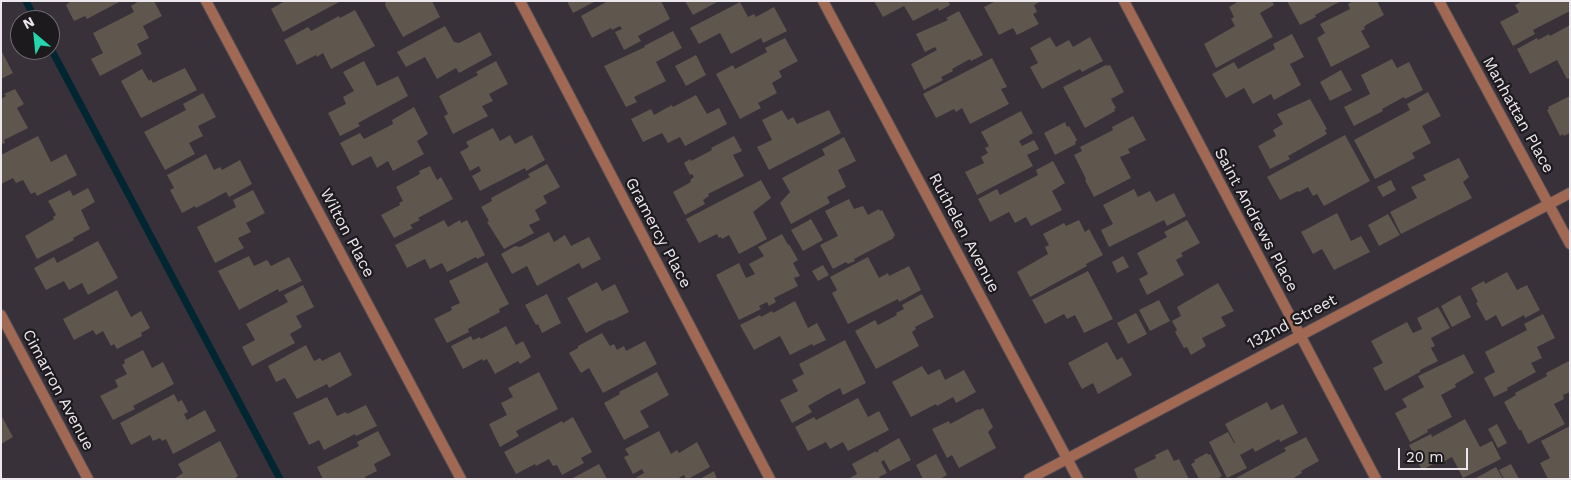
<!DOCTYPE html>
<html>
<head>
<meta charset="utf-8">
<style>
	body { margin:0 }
	#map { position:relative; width:1571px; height:480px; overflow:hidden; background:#38313a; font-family:"Work Sans",sans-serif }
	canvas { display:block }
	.frame { position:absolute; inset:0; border:2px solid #ebe7ec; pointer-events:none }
	.north { position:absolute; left:10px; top:10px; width:50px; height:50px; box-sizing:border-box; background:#1d1a1e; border:1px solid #6f6c70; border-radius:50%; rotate:332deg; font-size:14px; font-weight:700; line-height:20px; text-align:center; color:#ebe7ec }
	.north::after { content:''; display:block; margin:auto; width:18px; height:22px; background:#24d5ae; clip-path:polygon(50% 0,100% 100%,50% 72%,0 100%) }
	.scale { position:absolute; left:1398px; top:448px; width:70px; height:22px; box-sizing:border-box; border:2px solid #ebe7ec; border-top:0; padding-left:6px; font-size:15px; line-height:18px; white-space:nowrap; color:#ebe7ec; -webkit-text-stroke:4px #1d1a1e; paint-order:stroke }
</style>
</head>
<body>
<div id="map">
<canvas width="1571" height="480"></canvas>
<div class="frame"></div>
<div class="north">N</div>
<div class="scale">20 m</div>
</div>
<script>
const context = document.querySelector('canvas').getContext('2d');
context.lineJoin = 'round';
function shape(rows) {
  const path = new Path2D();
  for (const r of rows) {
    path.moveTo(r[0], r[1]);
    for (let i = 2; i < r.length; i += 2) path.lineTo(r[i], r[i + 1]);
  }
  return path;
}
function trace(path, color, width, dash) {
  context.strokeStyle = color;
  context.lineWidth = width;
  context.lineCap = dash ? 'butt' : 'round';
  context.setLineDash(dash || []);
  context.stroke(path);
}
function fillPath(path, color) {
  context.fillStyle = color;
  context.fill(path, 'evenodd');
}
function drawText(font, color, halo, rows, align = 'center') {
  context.font = font + ' "Work Sans",sans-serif';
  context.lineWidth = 4.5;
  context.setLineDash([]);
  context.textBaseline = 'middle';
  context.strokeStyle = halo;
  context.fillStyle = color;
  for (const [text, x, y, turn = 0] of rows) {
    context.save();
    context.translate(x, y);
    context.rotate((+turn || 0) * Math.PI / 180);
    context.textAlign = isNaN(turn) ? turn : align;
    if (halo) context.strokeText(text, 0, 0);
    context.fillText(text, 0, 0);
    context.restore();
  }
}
trace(shape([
	[26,1,36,20],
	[50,47,280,479]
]), '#012632', 7);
fillPath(shape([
	[68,1,121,1,87,19,85,16,74,21,66,5,69,3],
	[139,1,154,1,162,16,143,26,149,38,137,44,142,54,100,76,91,59,103,53,93,33,134,12,131,6],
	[285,1,341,1,283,32,271,9],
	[386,1,432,1,440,17,403,37,385,5],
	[567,1,596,1,573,13],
	[608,1,661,1,670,19,638,36,641,41,624,50,615,32,622,29,620,26,612,30,611,28,592,38,581,16],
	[685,1,719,1,693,15],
	[874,1,948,1,950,5,939,11,938,8,913,21,904,6,883,17],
	[996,1,1041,1,1034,5,1037,12,1033,14,1039,24,1017,35,1013,28,999,35,984,7],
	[1239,1,1272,1,1274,5,1260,13,1273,37,1216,68,1204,44,1235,26,1231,19,1234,17,1229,7],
	[1287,1,1341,1,1315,15,1316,17,1300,25],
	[1353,1,1377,1,1384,15,1366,25,1364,27,1365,29,1361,31,1370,47,1331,67,1317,38,1325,33,1320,24,1350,9,1348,4],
	[1523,1,1568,1,1570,5,1570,11,1533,30,1535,34,1513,46,1500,22,1519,12,1515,5],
	[740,2,748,17,754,14,756,17,774,7,787,31,763,43,761,38,731,54,720,33,699,44,690,28],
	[355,10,375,46,331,69,323,53,317,57,316,55,297,65,284,40,308,27,311,31,339,16,340,18],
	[959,11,983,55,971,61,970,59,952,69,953,71,941,77,943,80,924,90,911,64,937,50,935,47,925,52,916,34,948,20,946,18],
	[1570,25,1570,78,1567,79,1557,60,1530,74,1517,49,1537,38,1538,40,1549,34,1550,36],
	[445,26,454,42,459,43,480,32,492,55,459,73,456,68,437,79,425,57,406,67,397,52],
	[673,31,682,48,656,62,666,81,634,97,637,102,626,107,604,66,645,47,644,46],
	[1292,34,1304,57,1290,64,1301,85,1274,100,1271,94,1253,104,1244,88,1226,98,1212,74,1234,62,1238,69,1275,49,1273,44],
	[1050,37,1056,47,1069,40,1073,47,1090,37,1103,61,1082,72,1080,69,1042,89,1030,67,1038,63,1030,48],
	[785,38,798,61,779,71,782,77,772,83,777,93,758,103,761,108,740,119,716,74,733,65,735,69,767,52,765,48],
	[1,50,13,73,1,79],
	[696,55,706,75,686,86,675,66],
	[992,58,1007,87,1001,89,1009,104,970,124,962,108,956,112,954,109,936,118,923,94],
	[1392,59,1397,68,1409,62,1423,90,1405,99,1404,97,1382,109,1383,111,1354,126,1344,107,1370,94,1361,75],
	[364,61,377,86,398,76,408,96,358,123,360,126,340,136,328,113,346,104,343,97,354,91,343,72],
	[496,61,508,84,489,94,493,101,482,106,488,116,453,134,444,116,448,114,439,96,478,75,476,72],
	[1106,65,1107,66,1110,65,1124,92,1111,99,1116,108,1114,109,1115,111,1085,128,1063,87],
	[185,68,197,90,141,118,121,81,142,69,149,81,151,79,153,83],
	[1341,70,1352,90,1330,101,1320,82],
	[15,89,24,104,17,108,28,128,4,140,5,143,1,144,1,99,6,96,4,94],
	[1428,92,1441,116,1422,126,1431,143,1412,153,1415,158,1375,179,1354,140,1410,110,1407,104],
	[203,93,216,117,198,126,203,136,189,143,195,154,165,170,144,132,186,110,183,104],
	[696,95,707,114,719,108,727,124,685,146,680,137,668,143,662,133,643,142,631,119,651,109,654,115,672,105,673,107],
	[1570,96,1570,133,1564,136,1563,134,1560,136,1547,110,1549,109,1548,107],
	[1310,99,1327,129,1325,130,1327,134,1288,156,1290,159,1270,169,1258,146,1276,136,1273,130,1283,124,1277,114],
	[414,107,428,134,417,141,424,154,393,171,388,161,377,168,371,156,352,166,340,143,360,133,364,139,393,124,392,120],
	[782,110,788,120,793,117,797,124,829,110,841,133,769,170,757,147,772,140,762,120],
	[1021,111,1033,133,1019,141,1022,146,1034,140,1039,149,1027,155,1033,166,977,195,965,172,984,163,981,157,988,153,985,148,989,146,981,132],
	[1133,116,1146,140,1128,149,1130,153,1120,157,1131,178,1094,197,1085,180,1086,179,1074,155,1082,151,1080,147,1113,130,1112,127],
	[1065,122,1067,127,1069,126,1077,140,1075,142,1076,144,1055,155,1044,133],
	[493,128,500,141,510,135,515,144,532,135,545,160,526,171,525,168,480,191,472,176,481,171,479,166,470,171,460,152,469,147,466,142],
	[1345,135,1370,181,1324,206,1317,194,1313,196,1308,187,1299,192,1298,191,1280,200,1267,177],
	[38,136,51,162,66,154,77,175,37,196,35,192,31,194,23,180,16,183,13,178,1,184,1,155],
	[734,136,742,151,733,155,744,176,708,194,709,196,703,200,705,204,685,215,673,192,691,182,690,180,694,177,692,174,690,175,684,163,690,159,691,161,712,150,711,148],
	[844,137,856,161,838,170,846,187,827,197,830,203,791,224,780,203,790,192,782,178,825,155,822,149],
	[206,154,214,170,220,167,222,170,240,160,252,184,229,197,226,192,196,208,195,206,182,213,170,190,174,188,167,175],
	[1459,158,1469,177,1463,182,1472,198,1401,234,1390,212,1417,198,1411,187,1426,180,1423,175],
	[1053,161,1065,183,1052,191,1062,210,1031,226,1026,217,1015,223,1009,212,990,222,978,199,997,189,1000,195,1038,175,1036,170],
	[547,164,560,187,543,196,547,203,535,210,540,220,529,225,534,233,504,249,487,222,489,221,481,207,492,201,491,198,530,177,528,174],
	[430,166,437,180,441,177,453,199,418,218,420,220,410,225,413,228,394,238,381,215,400,205,399,203,403,201,396,187,420,174,419,171],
	[761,180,771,198,753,212,767,239,739,254,729,235,722,239,721,237,719,238,717,234,699,243,686,219],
	[1391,180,1396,190,1383,197,1377,187],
	[88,188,95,202,81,210,90,229,73,238,74,240,37,259,25,236,54,219,53,217,56,215,48,201,70,190,73,196],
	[1134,189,1138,197,1150,191,1156,202,1174,193,1186,216,1167,226,1164,220,1109,247,1101,230,1113,224,1103,205],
	[253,190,265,213,246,223,251,232,238,238,244,248,215,263,197,227,236,207,233,200],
	[849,199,854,209,863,206,868,215,879,209,880,211,882,210,895,235,893,237,894,238,854,259,855,261,848,264,846,262,833,269,820,245,838,236,825,211],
	[1337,213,1351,241,1361,236,1370,252,1334,270,1322,249,1313,254,1301,232],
	[1388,214,1400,235,1379,246,1368,225],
	[811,219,823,240,803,251,791,230],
	[444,220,448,227,460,220,461,223,467,220,485,255,477,259,476,257,447,272,442,263,430,269,425,259,407,268,395,245],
	[1079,220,1085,232,1089,229,1103,255,1086,264,1087,266,1030,297,1017,272,1048,254,1045,247,1049,245,1043,234,1064,223,1066,226],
	[1187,220,1200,243,1181,253,1183,256,1176,260,1184,275,1147,295,1139,279,1148,274,1137,253,1167,237,1164,232],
	[549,232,554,242,565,235,571,246,589,237,601,259,582,269,579,263,537,286,527,266,512,274,501,254,515,246,520,247],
	[782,234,788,245,789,244,798,260,793,263,800,276,794,278,798,286,774,298,776,302,769,306,767,302,759,306,761,309,739,320,716,275,739,263,746,278,755,274,749,264,764,256,758,247],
	[98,241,118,278,88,295,82,283,69,290,64,281,46,290,34,268,54,257,57,263],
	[249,256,254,266,267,260,271,266,289,257,302,281,279,292,278,289,239,310,218,271],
	[1123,256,1129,267,1117,273,1112,262],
	[868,257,879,278,888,273,889,276,909,266,921,290,899,302,898,299,848,324,832,293,837,290,830,277],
	[487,262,509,304,499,309,500,312,468,329,469,332,447,343,434,319,452,310,451,307,460,303,449,281],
	[823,265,829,275,818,281,812,271],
	[1088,271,1113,319,1084,333,1075,315,1067,319,1064,314,1045,324,1032,300],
	[1507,272,1517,290,1527,285,1540,310,1525,318,1524,315,1502,327,1496,315,1486,321,1476,303,1478,302,1471,288,1484,281,1485,284],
	[597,282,602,291,615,284,629,312,611,321,610,320,586,333,567,298],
	[1218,283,1234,311,1221,317,1226,326,1202,338,1206,346,1191,355,1187,347,1184,348,1175,332,1177,330,1172,321,1181,316,1177,307],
	[303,285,314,307,296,316,302,327,290,334,295,343,252,366,242,347,255,340,246,324,288,302,284,295],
	[117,290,131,317,141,311,150,328,141,333,142,336,117,349,114,344,111,346,103,331,96,335,93,330,74,340,63,319],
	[547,294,561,323,542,333,538,324,536,325,525,305],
	[922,294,934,317,915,327,916,329,912,332,919,346,876,369,855,331,875,320,878,325,897,315,896,313,904,309,902,305],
	[1460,295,1471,317,1452,327,1441,306],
	[1159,300,1170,321,1150,331,1139,310],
	[795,301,808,328,817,323,826,340,813,346,812,344,790,355,780,336,754,350,740,325,760,315,761,317,772,311,773,313],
	[1438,307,1450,328,1431,338,1435,346,1431,348,1438,361,1420,370,1420,372,1385,391,1373,368,1383,363,1371,341,1407,322,1413,333,1422,329,1417,318],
	[1136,313,1147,334,1128,344,1117,323],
	[1543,314,1555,338,1537,347,1542,358,1531,363,1536,372,1507,388,1508,390,1494,397,1484,378,1495,372,1485,352,1527,330,1524,324],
	[506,326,516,345,523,341,531,357,520,364,518,361,495,374,487,359,483,361,482,359,463,369,451,346,471,336,473,340,480,337,481,339],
	[602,333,610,346,614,344,617,350,624,346,626,351,645,341,657,364,603,393,589,368,581,373,569,353,578,348,578,346],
	[845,340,866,383,843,395,840,388,825,396,808,406,812,412,792,423,780,400,798,391,792,380,804,374,799,364],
	[1107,342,1117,360,1122,357,1132,375,1098,394,1093,383,1082,389,1068,363],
	[306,345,314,361,320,358,322,361,340,352,352,375,329,388,327,384,297,399,285,378,276,382,268,366],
	[143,350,152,368,163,362,174,384,133,406,135,409,113,420,100,396,118,387,115,380,127,374,122,365,125,363,124,360],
	[1464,354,1474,373,1455,384,1456,387,1441,395,1452,417,1427,430,1428,432,1410,442,1395,413,1407,407,1402,399,1424,387,1418,376],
	[1569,361,1570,392,1563,395,1564,399,1554,404,1565,424,1528,444,1521,430,1519,430,1504,402,1516,395,1515,393,1547,376,1546,373],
	[922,366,928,375,940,369,945,380,964,370,976,392,956,403,953,397,937,406,936,404,911,417,892,382],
	[539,372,558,409,516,431,519,436,500,447,489,424,507,415,501,403,513,397,508,388],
	[657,372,669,395,640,411,649,427,624,440,604,403,620,394,619,392],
	[174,394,178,402,182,400,188,412,184,414,187,420,205,410,216,431,173,454,166,439,162,441,160,438,153,441,150,435,131,445,120,423],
	[327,397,337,416,346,412,347,414,366,405,377,426,356,436,355,434,324,450,319,440,309,445,293,413],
	[858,398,868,417,879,411,889,430,848,451,843,442,830,449,826,442,808,451,795,427,814,417,816,420],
	[1267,402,1271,410,1283,404,1298,433,1280,442,1279,439,1255,452,1253,448,1240,455,1247,468,1227,478,1209,442,1228,432,1234,443,1235,443,1225,424],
	[983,408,993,427,988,432,996,448,959,468,952,455,947,458,932,429,949,421,950,424,978,409,979,410],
	[1,415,13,437,1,444],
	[573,417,592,452,581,458,584,463,562,475,557,465,553,466,549,459,536,466,535,464,516,474,504,452,562,421,563,423],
	[1465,419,1480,447,1492,441,1501,459,1463,478,1452,457,1443,462,1441,460,1422,470,1409,445,1431,434,1432,437],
	[1497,424,1507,443,1498,448,1488,429],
	[1570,426,1570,479,1548,479,1540,463,1550,458,1541,441],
	[378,431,391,455,374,464,377,471,365,477,365,479,323,479,317,467,359,446,357,442],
	[659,431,671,454,677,450,679,453,697,442,710,467,688,479,686,479,684,475,677,479,634,479,644,473,642,469,633,474,624,457,629,455,625,449],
	[1306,437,1319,461,1301,471,1302,473,1292,479,1234,479,1286,451,1284,448],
	[899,438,911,460,890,471,884,460,881,462,887,473,879,477,880,479,848,479,857,474,852,464,876,451,876,453,879,451,878,450],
	[220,441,238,476,234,479,174,479,183,473,178,464],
	[1168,449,1174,461,1179,459,1189,479,1138,479,1134,469,1156,458,1155,455],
	[1207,453,1208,455,1210,454,1222,476,1217,479,1199,479,1191,464,1195,462,1194,460],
	[936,454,947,475,940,479,923,479,916,465],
	[599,464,607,479,571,479],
	[1511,464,1519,479,1504,479,1499,470],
	[1496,467,1503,479,1474,479],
	[714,471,717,479,700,479]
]), '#5f564e');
const street = shape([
	[206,1,461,479],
	[520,1,770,479],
	[823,1,1078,479],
	[1124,1,1376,479],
	[1439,1,1570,244],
	[1,315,88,479],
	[1029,479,1570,193]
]);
trace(street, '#554e56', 12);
trace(street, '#a16953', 10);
drawText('16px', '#ebe7ec', '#1d1a1e', [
	["Manhattan Place",1518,115,61],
	["Saint Andrews Place",1256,220,62],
	["Wilton Place",347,233,62],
	["Gramercy Place",658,233,62],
	["Ruthelen Avenue",964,233,62],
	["132nd Street",1292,322,-28],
	["Cimarron Avenue",58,390,62]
]);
</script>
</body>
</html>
